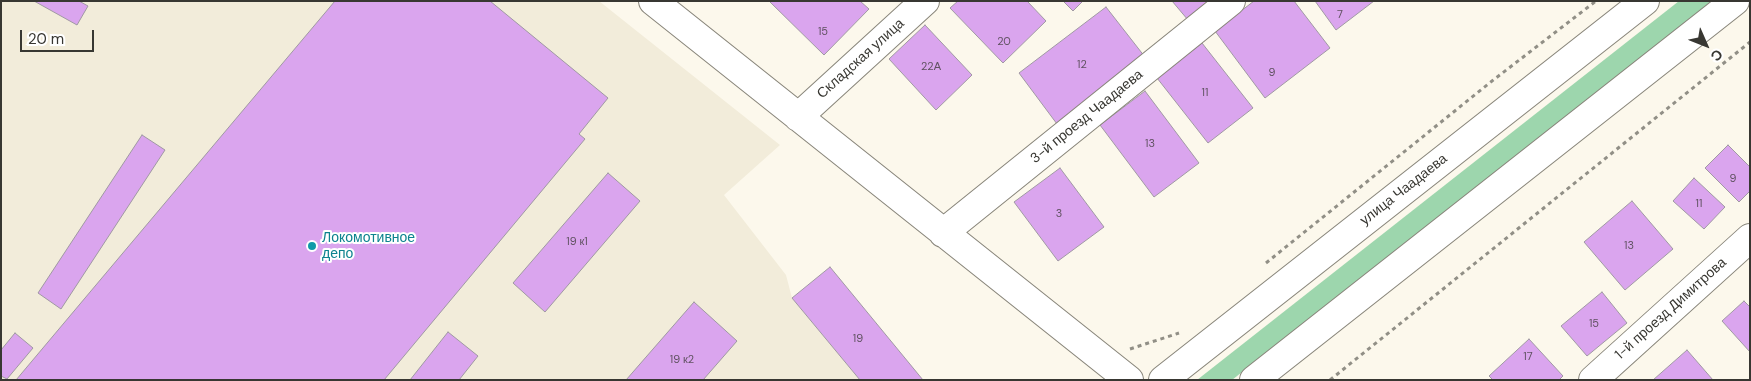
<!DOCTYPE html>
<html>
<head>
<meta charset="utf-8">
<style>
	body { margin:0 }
	#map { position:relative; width:1751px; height:381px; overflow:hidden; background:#fcf8ec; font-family:"DM Sans",sans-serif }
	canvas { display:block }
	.frame { position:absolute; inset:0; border:2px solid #383732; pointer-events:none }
	.north { position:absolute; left:1681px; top:20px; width:50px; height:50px; -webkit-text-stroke:4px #fff; paint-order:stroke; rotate:134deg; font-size:14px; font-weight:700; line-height:20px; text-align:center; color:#383732 }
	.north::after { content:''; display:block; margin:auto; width:18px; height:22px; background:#383732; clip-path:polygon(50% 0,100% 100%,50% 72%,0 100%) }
	.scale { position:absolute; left:20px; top:30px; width:74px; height:22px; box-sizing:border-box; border:2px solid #383732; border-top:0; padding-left:6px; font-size:15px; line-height:18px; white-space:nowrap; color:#383732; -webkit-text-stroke:4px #fff; paint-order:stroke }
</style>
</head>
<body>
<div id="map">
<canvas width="1751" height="381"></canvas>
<div class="frame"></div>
<div class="north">С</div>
<div class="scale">20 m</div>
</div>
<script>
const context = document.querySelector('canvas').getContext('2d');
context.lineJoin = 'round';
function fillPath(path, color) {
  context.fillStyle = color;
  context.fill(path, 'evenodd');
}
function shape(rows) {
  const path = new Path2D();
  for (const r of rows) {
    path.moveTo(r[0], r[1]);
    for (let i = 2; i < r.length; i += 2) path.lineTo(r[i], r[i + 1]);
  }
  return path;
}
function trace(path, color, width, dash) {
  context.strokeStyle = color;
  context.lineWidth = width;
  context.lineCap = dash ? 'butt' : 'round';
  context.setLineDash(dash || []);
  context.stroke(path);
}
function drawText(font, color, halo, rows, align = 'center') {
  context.font = font + ' "DM Sans",sans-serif';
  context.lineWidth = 4;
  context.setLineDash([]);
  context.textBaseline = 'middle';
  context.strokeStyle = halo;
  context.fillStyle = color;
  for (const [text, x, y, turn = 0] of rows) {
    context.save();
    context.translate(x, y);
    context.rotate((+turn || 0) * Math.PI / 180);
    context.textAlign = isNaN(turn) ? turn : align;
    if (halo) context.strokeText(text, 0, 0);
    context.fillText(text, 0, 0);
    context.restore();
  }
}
fillPath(shape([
	[1,1,599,1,780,145,724,195,786,275,792,298,860,380,1,380]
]), '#f2ecda');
fillPath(shape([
	[1679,1,1712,1,1232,380,1197,380]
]), '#9dd6ad');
const building = shape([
	[34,1,79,1,88,6,77,25,34,1],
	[335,1,490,1,608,98,579,134,585,139,384,380,16,380,335,1],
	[769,1,860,1,869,9,824,55,769,1],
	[958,1,1027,1,1046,21,1003,63,950,8,958,1],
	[1063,1,1083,1,1073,11,1063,1],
	[1172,1,1210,1,1188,20,1172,1],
	[1254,1,1294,1,1330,48,1265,98,1215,31,1254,1],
	[1315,1,1374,1,1336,30,1315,1],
	[1106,7,1145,57,1057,124,1019,73,1106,7],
	[925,25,972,75,936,110,889,59,925,25],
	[1202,43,1253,108,1208,143,1157,78,1202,43],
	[1145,91,1199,163,1154,197,1100,125,1145,91],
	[142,135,165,150,61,309,38,293,142,135],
	[1728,145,1750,167,1750,191,1739,202,1705,168,1728,145],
	[1060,168,1104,227,1058,261,1014,202,1060,168],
	[608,173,640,201,545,312,513,283,608,173],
	[1694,178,1725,207,1704,229,1673,201,1694,178],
	[1632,201,1673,249,1625,290,1584,242,1632,201],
	[830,267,923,380,860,380,792,298,830,267],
	[1602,292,1627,323,1587,356,1561,326,1602,292],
	[1744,301,1750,307,1750,352,1722,321,1744,301],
	[694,302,737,341,703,380,626,380,694,302],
	[448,332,478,356,459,380,410,380,448,332],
	[15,333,33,348,7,379,1,376,1,350,15,333],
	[1529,339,1563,376,1559,380,1493,380,1489,376,1529,339],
	[1687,350,1713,380,1653,380,1687,350]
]);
fillPath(building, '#daa5ee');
trace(building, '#a099a3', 1);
const minor = shape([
	[653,1,1129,380],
	[798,117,925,1],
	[943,233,1231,1],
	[1593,380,1750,238]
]);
const major = shape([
	[1163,380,1645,1],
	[1254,380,1735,1]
]);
trace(minor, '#88857a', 30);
trace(major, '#88857a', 30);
trace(shape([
	[1266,263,1492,81,1596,1],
	[1130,349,1179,333],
	[1330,380,1750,42]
]), '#918f86', 3, [4, 4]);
trace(minor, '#fff', 28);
trace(major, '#fff', 28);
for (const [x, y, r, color] of [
	[312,246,5,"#0f9aa8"]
]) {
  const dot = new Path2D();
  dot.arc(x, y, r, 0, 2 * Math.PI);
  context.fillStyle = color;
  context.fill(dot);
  trace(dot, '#fff', 2);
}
drawText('11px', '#605261', null, [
	["7",1340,15],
	["15",823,32],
	["20",1004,42],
	["12",1082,65],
	["22А",931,67],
	["9",1272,73],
	["11",1205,93],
	["13",1150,144],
	["9",1733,179],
	["11",1699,204],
	["3",1059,214],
	["19 к1",577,242],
	["13",1629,246],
	["15",1594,324],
	["19",858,339],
	["17",1528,357],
	["19 к2",682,360]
]);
drawText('14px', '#383732', '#fff', [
	["Складская улица",861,59,-42],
	["3-й проезд Чаадаева",1087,117,-39],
	["улица Чаадаева",1404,190,-38],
	["1-й проезд Димитрова",1671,309,-42]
]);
drawText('14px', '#0d838f', '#fff', [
	["Локомотивное",322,238],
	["депо",322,254]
], 'left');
</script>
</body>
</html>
